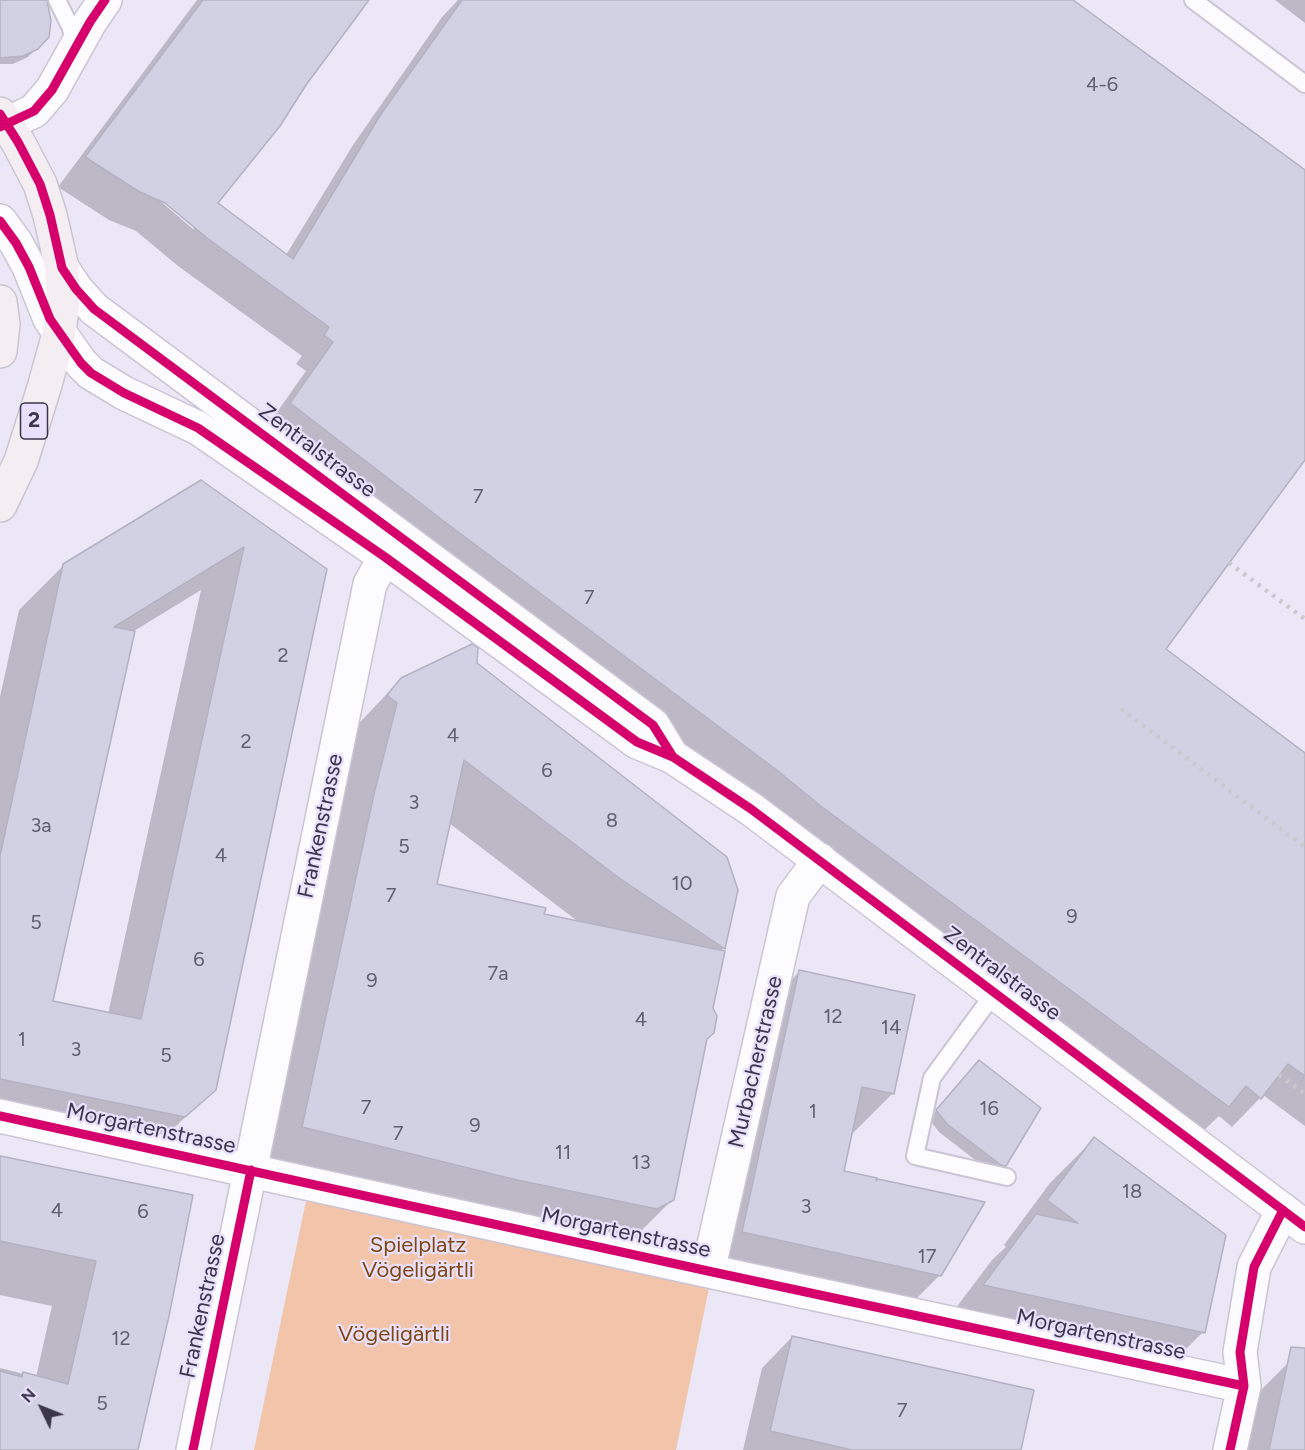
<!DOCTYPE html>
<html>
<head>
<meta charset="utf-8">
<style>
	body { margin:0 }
	#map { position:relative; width:1305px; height:1450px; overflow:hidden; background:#ece7f7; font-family:Figtree,sans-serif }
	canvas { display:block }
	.north { position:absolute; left:12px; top:1378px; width:60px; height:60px; -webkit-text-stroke:4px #e8e0fe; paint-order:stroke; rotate:313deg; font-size:16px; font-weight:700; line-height:24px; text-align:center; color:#3c364a }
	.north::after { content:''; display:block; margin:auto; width:21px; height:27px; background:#3c364a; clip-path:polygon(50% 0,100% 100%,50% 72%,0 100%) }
</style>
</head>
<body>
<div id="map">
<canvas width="1305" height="1450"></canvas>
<div class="north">N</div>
</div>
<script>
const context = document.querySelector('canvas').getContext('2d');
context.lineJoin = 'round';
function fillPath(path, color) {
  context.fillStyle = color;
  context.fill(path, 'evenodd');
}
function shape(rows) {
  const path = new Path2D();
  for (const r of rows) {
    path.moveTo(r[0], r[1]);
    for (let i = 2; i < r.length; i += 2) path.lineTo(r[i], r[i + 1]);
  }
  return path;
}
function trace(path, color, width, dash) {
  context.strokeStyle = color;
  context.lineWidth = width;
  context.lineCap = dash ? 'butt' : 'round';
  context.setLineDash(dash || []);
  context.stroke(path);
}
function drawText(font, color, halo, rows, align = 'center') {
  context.font = font + ' Figtree,sans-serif';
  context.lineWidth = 4.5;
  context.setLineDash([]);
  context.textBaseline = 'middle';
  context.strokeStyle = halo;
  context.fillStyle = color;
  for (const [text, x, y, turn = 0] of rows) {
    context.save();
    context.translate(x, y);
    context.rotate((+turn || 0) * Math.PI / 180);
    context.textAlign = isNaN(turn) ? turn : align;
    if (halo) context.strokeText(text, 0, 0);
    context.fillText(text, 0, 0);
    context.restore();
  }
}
fillPath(shape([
	[306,1201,710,1283,676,1450,254,1450]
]), '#f2c4aa');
fillPath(shape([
	[0,0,42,0,48,37,28,57,13,64,0,64],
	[197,0,368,0,216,203,286,255,353,145,442,17,458,0,1071,0,1305,172,1305,458,1164,649,1305,755,1305,1126,1263,1095,1232,1127,1219,1116,1199,1135,263,432,306,371,296,364,302,356,178,266,136,231,109,220,58,187],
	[160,197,196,227,193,229,158,199],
	[1275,0,1305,0,1305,23],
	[201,482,325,569,215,1089,139,1161,0,1133,0,697,19,610,64,565],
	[201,590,108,1014,52,1003,134,631],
	[475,664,724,948,720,951,705,1039,673,1199,630,1242,261,1170,332,838,355,746,345,738,401,679],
	[449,823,580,923,543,915,435,885],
	[799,972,893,1093,851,1135,842,1172,874,1185,940,1275,898,1317,701,1274,757,1015],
	[971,1070,1005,1165,996,1174,992,1173,939,1132,929,1119],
	[1094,1139,1203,1332,1159,1376,940,1329,992,1260,1006,1247,1004,1245,1050,1183],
	[0,1158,192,1197,138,1450,0,1450,0,1368,36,1377,52,1306,0,1295],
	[792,1337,1019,1450,743,1450,762,1368],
	[1305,1355,1305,1450,1237,1450,1247,1404,1289,1362]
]), '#0003');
const building = shape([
	[0,0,47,0,51,21,49,37,38,49,23,56,0,58,0,0],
	[203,0,369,0,306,85,280,126,218,203,293,259,381,114,462,0,1073,0,1305,170,1305,460,1166,649,1305,753,1305,1076,1288,1064,1261,1099,1246,1086,1229,1107,822,807,778,771,445,522,290,403,333,342,324,335,329,327,207,238,165,203,138,191,85,157,203,0],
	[201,480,327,569,216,1090,185,1117,0,1079,0,856,63,564,201,480],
	[244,547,141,1019,53,1001,135,631,114,627,244,547],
	[472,644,478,648,477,663,727,857,738,890,725,949,619,878,464,760,437,884,546,908,544,914,725,951,713,1008,717,1016,714,1033,707,1039,674,1200,657,1209,517,1180,302,1127,374,794,397,703,387,695,401,678,472,644],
	[799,970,915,995,894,1094,862,1087,844,1171,877,1178,876,1181,878,1179,985,1202,941,1276,742,1232,799,970],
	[979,1060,1041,1108,1006,1166,1001,1165,947,1124,936,1110,979,1060],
	[1094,1137,1226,1235,1205,1333,983,1285,1036,1214,1078,1223,1047,1200,1094,1137],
	[0,1156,193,1195,169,1316,138,1450,0,1450,0,1371,22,1377,23,1372,68,1384,96,1261,0,1241,0,1156],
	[792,1336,1034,1390,1021,1450,852,1450,770,1431,792,1336],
	[1291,1347,1305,1348,1305,1450,1269,1450,1291,1347]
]);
fillPath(building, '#d1d1e3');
trace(building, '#b3b2c2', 1.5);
const lane = shape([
	[57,0,70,26,76,44],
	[1193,0,1305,84],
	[995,992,932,1078,915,1156,1007,1177]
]);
const street = shape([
	[0,127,34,111,52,90,90,22,105,0],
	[0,1116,708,1271,1244,1386],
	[708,1271,793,896,820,860],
	[193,1450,370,584,385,557],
	[1230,1450,1244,1386,1240,1352,1254,1267,1283,1210]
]);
const secondary = shape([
	[0,221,16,243,29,267,50,319,81,363,91,373,124,393,198,428,385,557,637,742,673,757,751,809,1305,1227],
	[62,268,76,289,94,309,653,725,670,753]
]);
const primary = shape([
	[0,114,18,142,40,184,50,215,62,268,63,299,59,334,44,388,21,461,0,505],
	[0,302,3,324,0,351]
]);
trace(lane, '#c9c5d5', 20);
trace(street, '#c9c5d5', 36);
trace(secondary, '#c9c5d5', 36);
trace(primary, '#c9c6d1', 36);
trace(lane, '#fcfbfe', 16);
trace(street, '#fcfbfe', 33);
trace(secondary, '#fcfbfe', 33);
trace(primary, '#f4edf2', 33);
trace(shape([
	[1229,563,1305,619],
	[1121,709,1305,847],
	[1279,1075,1305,1094]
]), '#c9c8cc', 4.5, [3, 6]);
trace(shape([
	[0,114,18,142,40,184,50,215,62,268,76,289,94,309,653,725,673,757],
	[0,127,34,111,52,90,90,22,105,0],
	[0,221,16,243,29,267,50,319,81,363,91,373,124,393,198,428,385,557,637,742,673,757,751,809,1305,1227],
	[0,1116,708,1271,1244,1386],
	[193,1450,251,1170],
	[1230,1450,1244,1386,1240,1352,1254,1267,1283,1210]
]), '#d6006c', 9);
drawText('20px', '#625e71', null, [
	["4-6",1102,85],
	["7",478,497],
	["7",589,598],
	["2",283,656],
	["4",453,736],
	["2",246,742],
	["6",547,771],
	["3",414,803],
	["8",612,821],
	["3a",41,826],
	["5",404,847],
	["4",221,856],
	["10",682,884],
	["7",391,896],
	["9",1072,917],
	["5",36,923],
	["6",199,960],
	["7a",498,974],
	["9",372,981],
	["12",833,1017],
	["4",641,1020],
	["14",891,1028],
	["1",22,1040],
	["3",76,1050],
	["5",166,1056],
	["7",366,1108],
	["16",989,1109],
	["1",813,1112],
	["9",475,1126],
	["7",398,1134],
	["11",563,1153],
	["13",641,1163],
	["18",1132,1192],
	["3",806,1207],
	["4",57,1211],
	["6",143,1212],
	["17",927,1257],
	["12",121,1339],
	["5",102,1404],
	["7",902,1411]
]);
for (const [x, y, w] of [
	[34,421,27]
]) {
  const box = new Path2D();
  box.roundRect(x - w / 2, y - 18, w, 36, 4.5);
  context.fillStyle = '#e8e0fe';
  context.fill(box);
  trace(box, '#3c364a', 1.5);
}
drawText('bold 21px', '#3c364a', null, [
	["2",34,421]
]);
drawText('22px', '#3c364a', '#e8e0fe', [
	["Zentralstrasse",317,451,37],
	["Frankenstrasse",321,826,-78],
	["Zentralstrasse",1002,974,37],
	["Murbacherstrasse",756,1062,-77],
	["Morgartenstrasse",151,1129,12],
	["Morgartenstrasse",626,1233,12],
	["Frankenstrasse",203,1306,-78],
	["Morgartenstrasse",1101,1335,12]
]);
drawText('22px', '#81460c', '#e8e0fe', [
	["Spielplatz",418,1246],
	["Vögeligärtli",418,1271],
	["Vögeligärtli",394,1335]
]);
</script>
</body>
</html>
